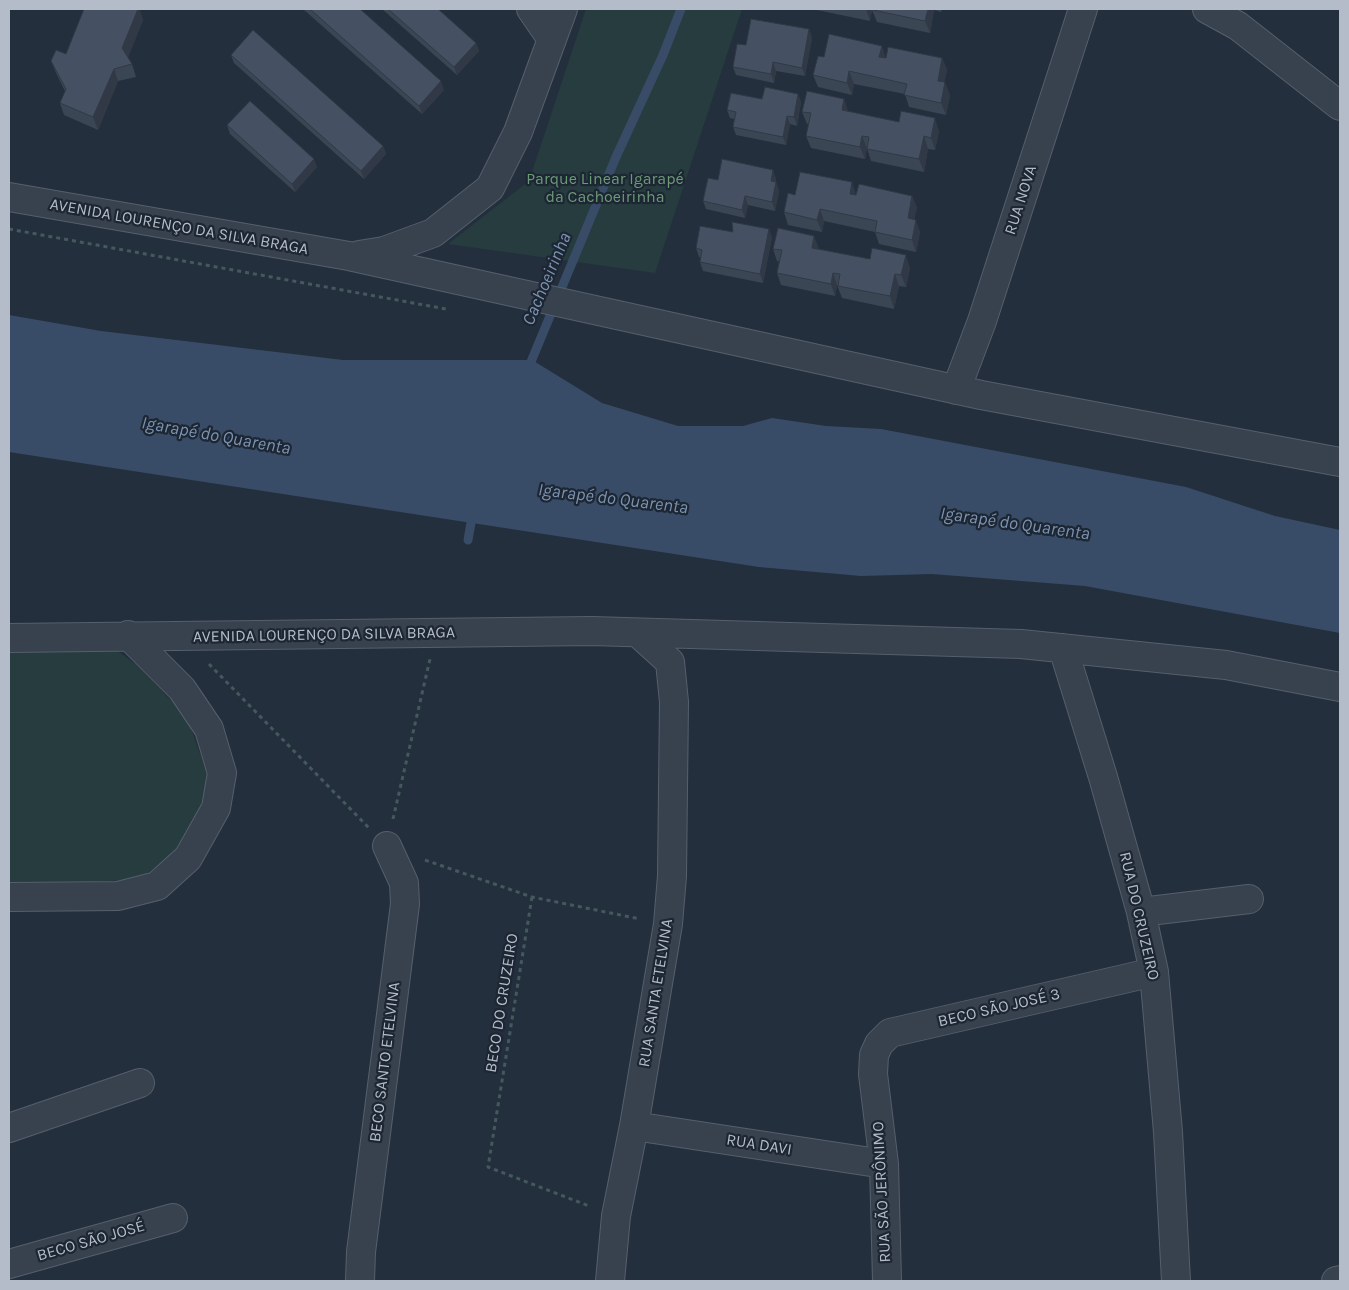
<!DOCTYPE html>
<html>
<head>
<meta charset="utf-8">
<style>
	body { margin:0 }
	#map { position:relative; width:1349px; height:1290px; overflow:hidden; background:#242f3e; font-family:Karla,sans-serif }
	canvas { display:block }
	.frame { position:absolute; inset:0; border:10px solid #b4bcc9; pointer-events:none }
</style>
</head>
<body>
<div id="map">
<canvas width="1349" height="1290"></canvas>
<div class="frame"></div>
</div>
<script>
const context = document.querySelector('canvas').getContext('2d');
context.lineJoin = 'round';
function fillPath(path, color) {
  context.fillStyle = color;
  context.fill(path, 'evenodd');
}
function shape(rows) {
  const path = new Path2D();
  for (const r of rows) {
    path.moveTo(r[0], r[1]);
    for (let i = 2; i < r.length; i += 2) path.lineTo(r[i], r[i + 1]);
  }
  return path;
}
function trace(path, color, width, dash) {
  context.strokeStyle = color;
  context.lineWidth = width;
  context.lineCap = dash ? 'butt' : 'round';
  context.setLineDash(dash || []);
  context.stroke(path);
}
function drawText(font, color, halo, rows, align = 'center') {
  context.font = font + ' Karla,sans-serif';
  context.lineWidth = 4.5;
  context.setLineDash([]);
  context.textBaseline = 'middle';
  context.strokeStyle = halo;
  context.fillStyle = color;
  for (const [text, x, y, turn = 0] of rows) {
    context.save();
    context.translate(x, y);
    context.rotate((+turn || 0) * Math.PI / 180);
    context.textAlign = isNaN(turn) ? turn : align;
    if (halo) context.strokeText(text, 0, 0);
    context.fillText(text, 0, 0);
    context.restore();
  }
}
fillPath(shape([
	[586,9,742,9,655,273,448,244,529,181],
	[101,639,138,666,187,717,211,785,193,838,139,880,9,884,9,648]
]), '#263c3f');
fillPath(shape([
	[9,315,101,331,343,360,532,360,602,403,678,426,743,426,772,418,826,426,881,429,1186,487,1275,516,1340,530,1340,633,1085,586,932,574,861,576,759,567,9,452]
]), '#394c67');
trace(shape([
	[528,369,616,157,663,55,681,9],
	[468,540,473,511]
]), '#394c67', 9);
const minor = shape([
	[531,9,551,38],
	[1207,9,1238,26,1340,106],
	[9,197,349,256,981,395,1340,462],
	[359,255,384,251,433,233,490,188,518,132,563,9],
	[956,390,982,321,1083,9],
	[9,638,592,631,1021,644,1226,665,1340,687],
	[1063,648,1103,777,1141,912,1154,972,1168,1132,1176,1281],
	[9,897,118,896,157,886,188,858,216,808,222,773,209,729,182,689,128,635],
	[1141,912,1249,899],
	[634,1126,884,1164],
	[9,1128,140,1083],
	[9,1264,173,1218],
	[360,1281,361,1252,405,904,404,883,387,846],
	[610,1281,616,1216,634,1126,668,924,672,876,674,702,670,662,638,633],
	[887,1281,884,1164,873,1074,874,1055,879,1044,890,1033,1154,972],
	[1336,1281,1340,1280]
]);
trace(minor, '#565f6c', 30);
trace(shape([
	[9,229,446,309,449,307],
	[209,664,369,828],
	[393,819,430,659],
	[425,860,532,897,640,919],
	[532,897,488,1167,589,1206]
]), '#44595c', 3, [4, 4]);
trace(minor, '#38414e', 28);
fillPath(shape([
	[84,9,139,9,143,20,128,57,132,64,136,77,118,81,98,130,64,115,60,103,65,91,56,73,51,61,66,54],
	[303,9,360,9,444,90,422,114],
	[382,9,438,9,476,43,479,51,457,75],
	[816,9,942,9,941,12,934,10,930,33,877,22,872,10,870,21,817,10],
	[809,29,812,38,805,76,776,71,774,83,736,75,733,67,746,45],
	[231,55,383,146,386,154,364,179,234,63],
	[824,57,942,58,947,70,944,82,950,95,946,115,909,107,905,94,854,84,852,95,818,87,813,75],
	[798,94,801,102,797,126,790,124,786,145,736,135,733,127,734,119,730,118,727,110,762,99],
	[844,99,848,112,939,131,935,150,928,149,924,172,871,161,867,148,865,159,811,148,806,136,809,124,807,124,802,112],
	[227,125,317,167,295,192,230,134],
	[776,178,776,182,779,191,775,211,748,205,745,218,706,209,703,201,718,180],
	[795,195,912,196,917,208,914,219,920,232,916,252,879,244,875,232,824,221,822,232,788,225,784,212],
	[733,232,772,237,763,283,703,271,700,262,701,257,699,257,696,248],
	[819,248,819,249,910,268,906,287,899,286,894,309,842,298,837,285,835,296,781,285,777,273,779,261,777,261,773,249]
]), '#3b4654');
fillPath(shape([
	[138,9,139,9,143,20,127,60,122,48],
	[866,9,872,9,870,21],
	[928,9,934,9,934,10,930,33,925,21],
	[809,29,812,38,805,76,802,68],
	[476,43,479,51,457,75,454,67],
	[882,46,886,58,879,57],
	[942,58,947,70,942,93,938,81],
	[773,62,776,71,774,83,771,74],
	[114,69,118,81,98,130,93,117],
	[849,71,854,84,852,95,847,83],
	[441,81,444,90,422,114,419,106],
	[945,82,950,95,946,115,941,103],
	[798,94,801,102,797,126,794,117],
	[844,99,848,111,846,122,842,110],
	[787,116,790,124,786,145,783,137],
	[935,118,939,131,935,150,931,138],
	[862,136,867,148,865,159,860,147],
	[924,136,928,149,924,172,919,159],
	[383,146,386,154,364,179,361,171],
	[314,159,317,167,295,192,292,184],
	[773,170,776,178,774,190,771,181],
	[776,182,779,191,775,211,772,202],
	[852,182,856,195,854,206,850,194],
	[745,196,748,205,745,218,742,210],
	[912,196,917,208,912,230,908,218],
	[820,209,824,221,822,232,817,220],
	[916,220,920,232,916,252,912,240],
	[769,229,772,237,763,283,760,274],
	[814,236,819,248,816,260,812,248],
	[906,255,910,268,906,287,901,275],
	[833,273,837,285,835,296,831,284],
	[895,274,899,286,894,309,890,296]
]), '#303945');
const building = shape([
	[84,9,138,9,122,48,132,64,114,69,93,117,60,103,66,89,51,61,56,50,66,54,84,9],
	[310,9,360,9,441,81,419,106,310,9],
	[388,9,438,9,476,43,454,67,388,9],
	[873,9,928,9,925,21,873,10,873,9],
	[751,19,809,29,802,68,773,62,771,74,733,67,737,44,746,45,751,19],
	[253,30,383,146,361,171,231,55,253,30],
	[829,34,882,46,879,57,886,58,888,47,942,58,938,81,945,82,941,103,904,95,907,84,849,71,847,83,813,75,818,56,824,57,829,34],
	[765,87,798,94,794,117,787,116,783,137,733,127,736,112,727,110,731,93,762,99,765,87],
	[807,91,844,99,842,110,899,122,901,111,935,118,931,138,924,136,919,159,867,149,869,137,862,136,860,147,806,136,811,113,802,112,807,91],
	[250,101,314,159,292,184,227,125,250,101],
	[722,159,773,170,771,181,776,182,772,202,745,196,742,210,703,201,708,178,718,180,722,159],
	[800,172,852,182,850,194,856,195,859,184,912,196,908,218,916,220,912,240,875,232,877,221,820,209,817,220,784,212,788,193,795,195,800,172],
	[732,222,769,229,760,274,700,262,702,250,696,248,700,226,733,232,732,222],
	[778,228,814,236,812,248,870,259,872,248,906,255,901,275,895,274,890,296,838,286,840,274,833,273,831,284,777,273,782,250,773,249,778,228]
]);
fillPath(building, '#455162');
trace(building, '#303945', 1);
drawText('16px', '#6b9a76', '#1d2633', [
	["Parque Linear Igarapé",605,179],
	["da Cachoeirinha",605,197]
]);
drawText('16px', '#b4bcc9', '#1d2633', [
	["RUA NOVA",1021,200,-72],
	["AVENIDA LOURENÇO DA SILVA BRAGA",179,227,10],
	["AVENIDA LOURENÇO DA SILVA BRAGA",324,635,-1],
	["RUA DO CRUZEIRO",1139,916,77],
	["RUA SANTA ETELVINA",656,993,-81],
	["BECO DO CRUZEIRO",502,1003,-81],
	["BECO SÃO JOSÉ 3",999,1008,-13],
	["BECO SANTO ETELVINA",385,1062,-83],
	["RUA DAVI",759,1145,9],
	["RUA SÃO JERÔNIMO",882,1192,-93],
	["BECO SÃO JOSÉ",91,1241,-16]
]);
drawText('italic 18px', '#7c92b1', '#1d2633', [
	["Cachoeirinha",547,279,-67],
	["Igarapé do Quarenta",216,436,10],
	["Igarapé do Quarenta",613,499,7],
	["Igarapé do Quarenta",1015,524,8]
]);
</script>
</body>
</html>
